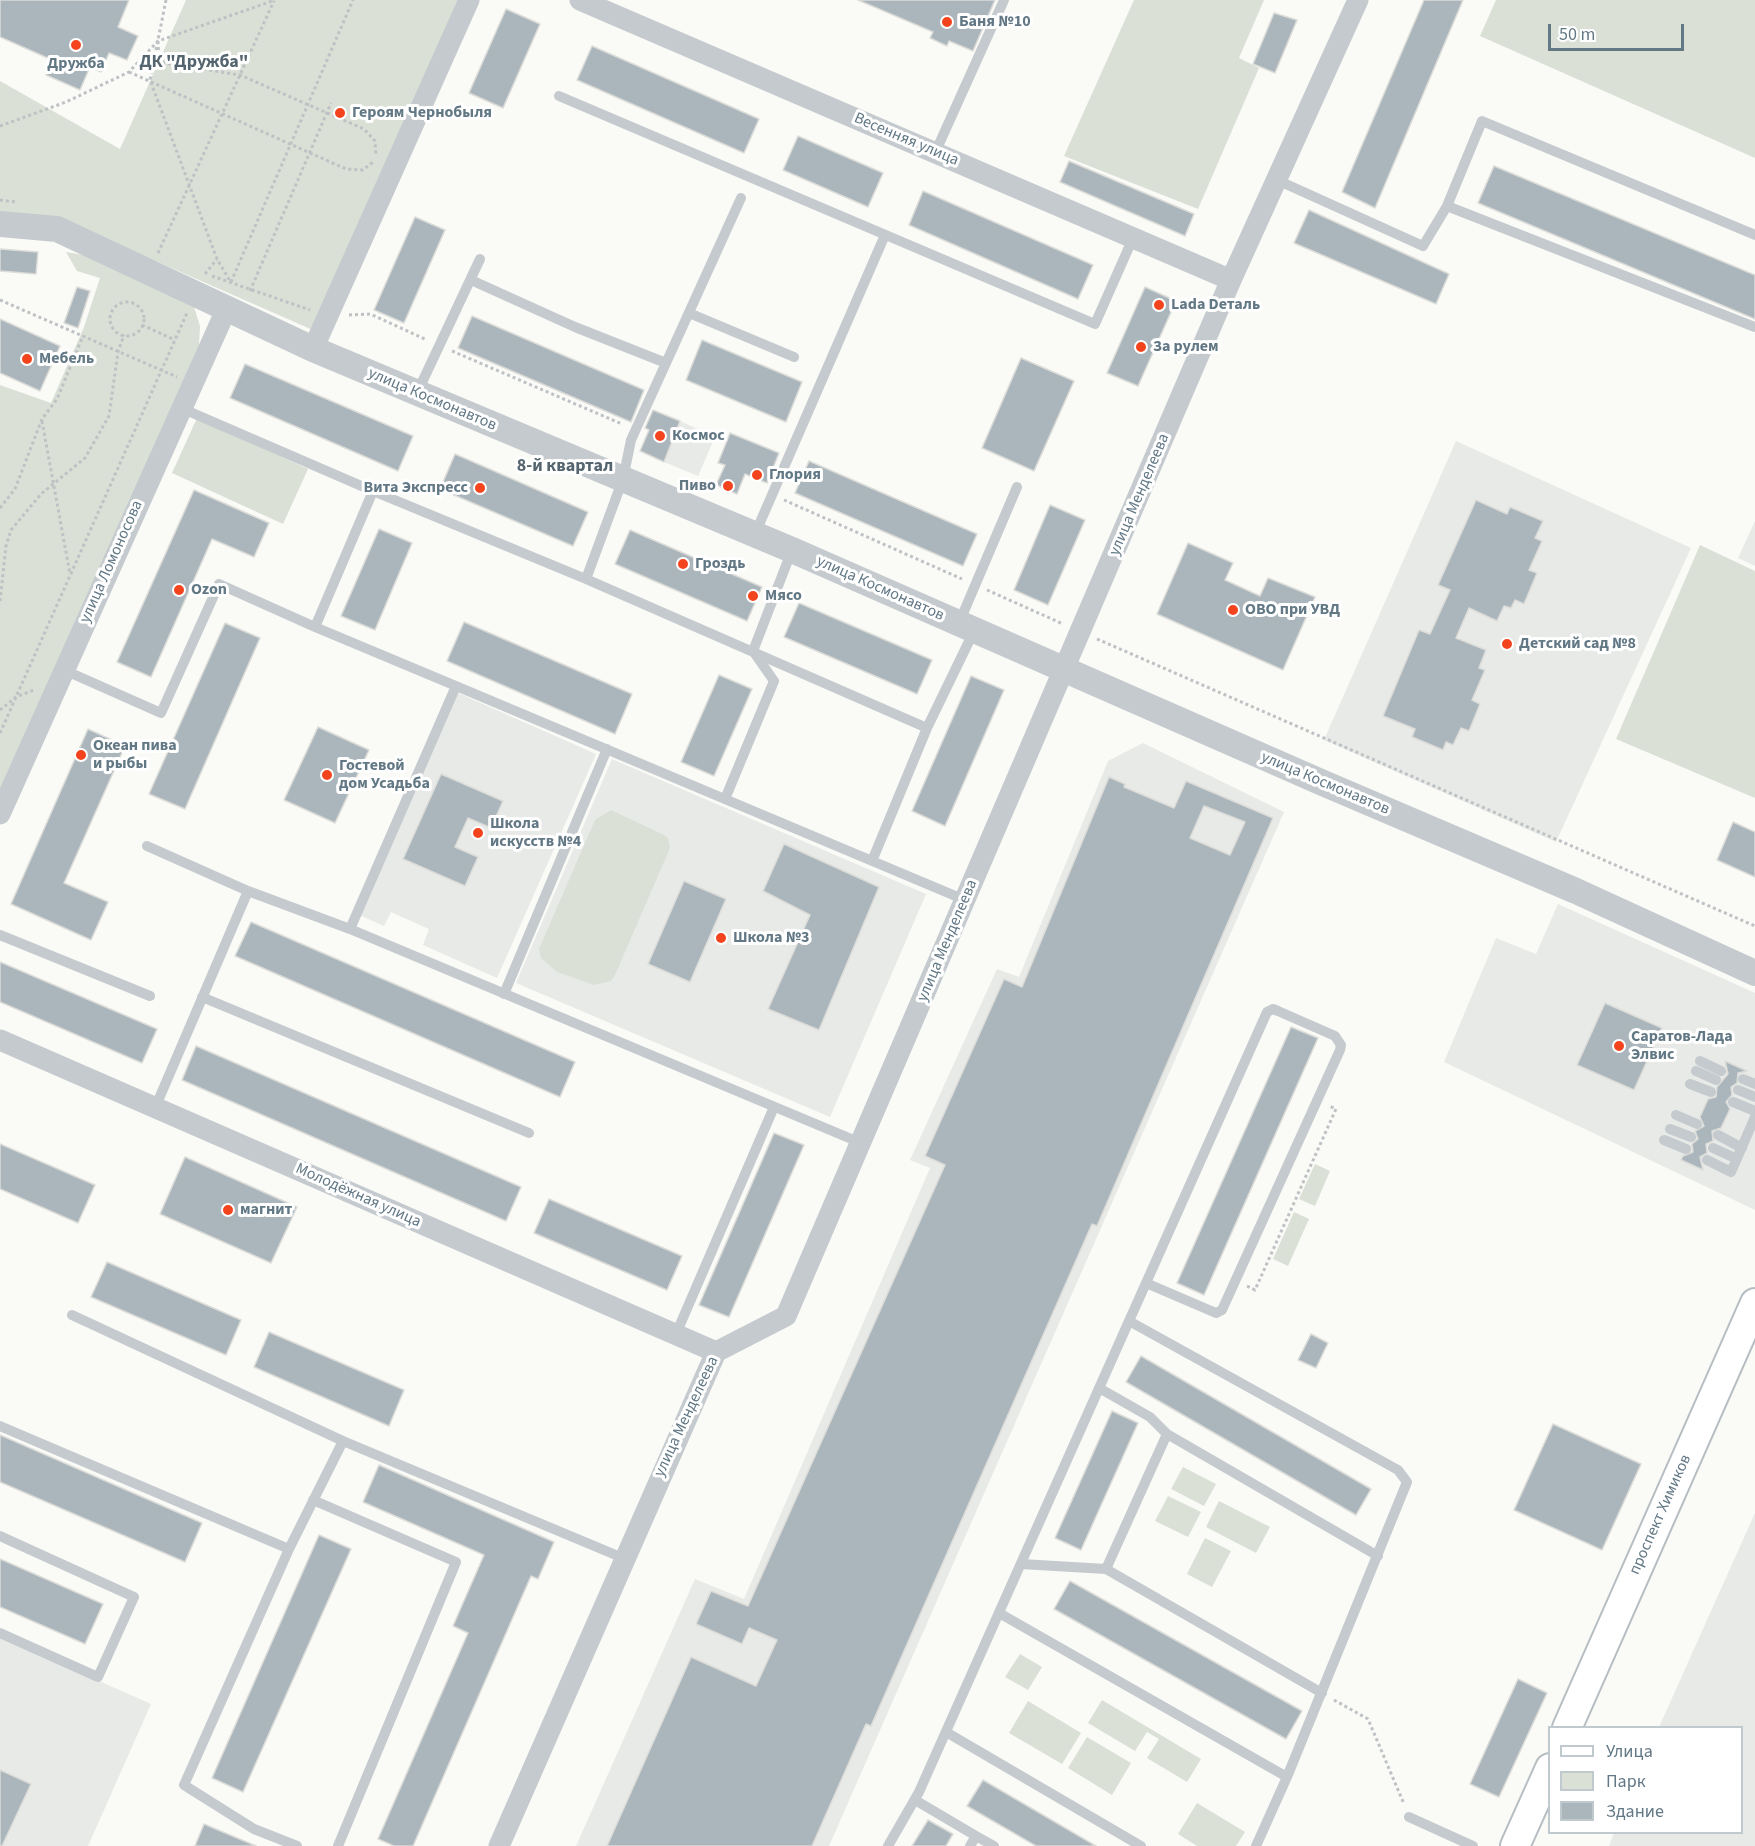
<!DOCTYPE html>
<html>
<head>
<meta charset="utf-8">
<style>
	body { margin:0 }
	#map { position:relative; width:1755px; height:1846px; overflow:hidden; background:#fafaf7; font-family:"Source Sans 3",sans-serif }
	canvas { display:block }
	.legend { position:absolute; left:1548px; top:1726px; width:195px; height:108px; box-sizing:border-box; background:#fff; border:2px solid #c0c9ce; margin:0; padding:8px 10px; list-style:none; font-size:18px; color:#627885 }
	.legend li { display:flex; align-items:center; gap:12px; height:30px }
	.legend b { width:30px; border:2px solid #c0c9ce }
	.scale { position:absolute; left:1548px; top:24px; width:136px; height:27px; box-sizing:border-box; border:3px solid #627885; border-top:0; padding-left:8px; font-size:18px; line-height:21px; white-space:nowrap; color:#627885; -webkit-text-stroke:4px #fff; paint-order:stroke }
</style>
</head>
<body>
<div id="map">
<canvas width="1755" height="1846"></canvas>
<ul class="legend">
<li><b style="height:8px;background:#fff"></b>Улица</li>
<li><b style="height:16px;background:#dae0d6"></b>Парк</li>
<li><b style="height:16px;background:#abb6bc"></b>Здание</li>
</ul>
<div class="scale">50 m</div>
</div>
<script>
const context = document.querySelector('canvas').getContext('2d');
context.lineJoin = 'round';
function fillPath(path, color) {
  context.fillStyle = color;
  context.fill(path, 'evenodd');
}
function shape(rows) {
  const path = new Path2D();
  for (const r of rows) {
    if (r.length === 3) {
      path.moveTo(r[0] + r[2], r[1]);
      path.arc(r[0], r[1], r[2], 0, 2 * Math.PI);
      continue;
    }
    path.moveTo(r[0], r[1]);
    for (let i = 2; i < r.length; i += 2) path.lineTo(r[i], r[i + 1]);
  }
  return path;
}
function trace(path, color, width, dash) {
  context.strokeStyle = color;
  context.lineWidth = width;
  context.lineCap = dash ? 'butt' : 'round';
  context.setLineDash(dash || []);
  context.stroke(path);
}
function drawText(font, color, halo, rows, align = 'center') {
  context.font = font + ' "Source Sans 3",sans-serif';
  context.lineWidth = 6;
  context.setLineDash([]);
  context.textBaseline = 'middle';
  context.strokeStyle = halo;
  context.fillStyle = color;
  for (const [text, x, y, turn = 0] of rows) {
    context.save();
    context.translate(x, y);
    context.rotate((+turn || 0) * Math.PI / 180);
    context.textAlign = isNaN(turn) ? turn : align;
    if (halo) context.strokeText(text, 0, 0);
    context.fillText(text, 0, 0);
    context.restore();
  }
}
fillPath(shape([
	[680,421,715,437,698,476,664,462],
	[1456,441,1691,548,1556,842,1324,740],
	[1755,521,1755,566,1738,558],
	[458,693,596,754,497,978,423,945,429,929,391,912,384,926,359,915],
	[1143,743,1284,812,829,1846,576,1846,695,1579,744,1599,930,1168,910,1160,997,969,1019,977,1108,761],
	[612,759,926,894,830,1117,516,983],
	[1558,904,1755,993,1755,1210,1444,1062,1496,938,1536,954],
	[1755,1513,1755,1846,1609,1846,1614,1833,1742,1832,1742,1728,1659,1727],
	[0,1637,151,1704,88,1846,0,1846]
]), '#e8eae8');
fillPath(shape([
	[186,0,461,0,315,331,85,230,0,211,0,81,120,149],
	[1134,0,1264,0,1239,58,1259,68,1198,209,1064,156],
	[1496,0,1755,0,1755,158,1480,36],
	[66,252,89,256,194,307,200,326,199,345,0,801,0,385,51,403,84,327,100,278,77,271],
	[197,418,308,469,283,524,172,473],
	[1700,545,1755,571,1755,798,1616,739],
	[611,810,662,834,668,838,670,848,615,975,611,981,594,985,557,972,541,958,539,949,595,820],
	[1315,1164,1330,1171,1315,1206,1299,1199],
	[1294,1212,1309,1219,1288,1266,1273,1259],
	[1183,1467,1216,1484,1204,1506,1171,1489],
	[1168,1496,1201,1512,1188,1537,1155,1521],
	[1219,1501,1270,1527,1256,1553,1206,1527],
	[1205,1538,1231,1551,1212,1587,1187,1574],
	[1020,1654,1042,1667,1028,1690,1005,1677],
	[1102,1700,1201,1759,1187,1782,1147,1758,1159,1739,1147,1732,1135,1751,1088,1723],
	[1028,1701,1081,1733,1062,1764,1009,1733],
	[1087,1737,1131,1763,1112,1795,1068,1768],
	[1197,1803,1245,1832,1236,1846,1197,1846,1178,1834]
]), '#dae0d6');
const building = shape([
	[0,0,129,0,118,27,138,36,127,60,109,53,101,72,90,67,80,90,46,75,52,60,0,37,0,0],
	[858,0,995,0,973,51,949,41,947,46,930,38,933,32,858,0],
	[1424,0,1463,0,1375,208,1342,192,1424,0],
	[506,9,540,24,503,108,469,93,506,9],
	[1274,13,1297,20,1275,73,1253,64,1274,13],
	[592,46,759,119,744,153,577,80,592,46],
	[798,136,883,173,868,207,783,170,798,136],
	[1069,161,1194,214,1185,236,1060,182,1069,161],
	[1494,166,1755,275,1755,319,1478,203,1494,166],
	[923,191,1093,265,1078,299,909,225,923,191],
	[1309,210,1449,274,1436,304,1294,243,1309,210],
	[415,217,445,230,404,323,374,310,415,217],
	[0,249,38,252,36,274,0,271,0,249],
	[77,287,90,291,78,328,64,323,77,287],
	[1145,287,1176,301,1138,386,1107,373,1145,287],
	[472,316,644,390,631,422,458,348,472,316],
	[0,319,60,346,40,391,0,373,0,319],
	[702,340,802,382,786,422,686,380,702,340],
	[1021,358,1074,381,1034,471,982,448,1021,358],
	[245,364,413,436,398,471,230,398,245,364],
	[653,410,680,421,664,462,640,451,649,430,645,428,653,410],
	[730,433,779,453,767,483,745,474,737,494,716,485,725,465,718,463,730,433],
	[455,454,588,512,573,546,440,489,455,454],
	[809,461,977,534,963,566,795,493,809,461],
	[194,490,269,523,254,557,212,539,151,677,117,662,194,490],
	[1476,500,1507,514,1510,507,1543,521,1535,538,1542,541,1529,570,1537,573,1524,604,1515,600,1511,608,1504,606,1497,621,1469,608,1456,638,1486,650,1479,668,1485,670,1472,700,1480,704,1469,731,1461,728,1453,745,1446,742,1443,750,1412,737,1415,729,1383,716,1419,630,1430,634,1450,590,1438,585,1476,500],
	[1050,505,1085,520,1048,605,1014,590,1050,505],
	[379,529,412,543,375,630,341,616,379,529],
	[630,530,762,587,747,621,615,564,630,530],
	[1188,543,1233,563,1225,580,1260,596,1268,578,1315,597,1283,670,1157,614,1188,543],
	[799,603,932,660,917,694,784,637,799,603],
	[464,622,632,694,615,734,447,661,464,622],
	[225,623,260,638,185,809,149,794,225,623],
	[719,675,752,689,714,776,681,762,719,675],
	[971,676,1004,690,945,826,912,811,971,676],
	[318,727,369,750,335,823,284,800,318,727],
	[88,729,125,746,64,883,108,902,91,940,11,904,88,729],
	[441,774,503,801,491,828,468,818,455,847,478,857,465,886,403,859,441,774],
	[1109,777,1125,784,1124,787,1174,808,1186,781,1273,818,1097,1226,1092,1224,871,1726,866,1724,812,1846,607,1846,691,1657,756,1686,777,1640,749,1628,742,1644,696,1624,711,1591,748,1606,945,1165,925,1156,1004,979,1022,987,1109,777],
	[1204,806,1245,822,1230,855,1190,838,1204,806],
	[1733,822,1755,832,1755,877,1717,860,1733,822],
	[784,844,879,887,819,1030,768,1009,810,915,763,891,784,844],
	[684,881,726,899,690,982,648,964,684,881],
	[251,922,575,1062,560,1097,235,956,251,922],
	[0,962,157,1029,142,1063,0,1002,0,962],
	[1605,1003,1662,1028,1634,1090,1577,1065,1605,1003],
	[1291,1027,1318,1038,1204,1295,1177,1283,1291,1027],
	[196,1046,521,1187,506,1221,182,1080,196,1046],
	[1725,1061,1747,1071,1738,1073,1737,1083,1731,1087,1732,1095,1726,1102,1730,1109,1721,1128,1712,1131,1713,1141,1706,1144,1707,1153,1700,1157,1703,1170,1681,1160,1683,1156,1693,1152,1692,1144,1698,1139,1695,1131,1704,1126,1700,1117,1708,1099,1716,1097,1717,1087,1728,1074,1725,1061],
	[774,1133,804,1145,729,1317,699,1305,774,1133],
	[0,1144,95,1185,78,1223,0,1189,0,1144],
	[185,1157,297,1207,271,1263,160,1214,185,1157],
	[549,1199,682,1256,667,1290,534,1233,549,1199],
	[107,1262,241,1320,226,1355,91,1297,107,1262],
	[269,1332,404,1390,389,1426,254,1367,269,1332],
	[1311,1334,1328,1343,1316,1368,1298,1360,1311,1334],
	[1141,1356,1371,1489,1356,1515,1126,1382,1141,1356],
	[1112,1411,1138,1423,1081,1550,1055,1538,1112,1411],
	[1553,1424,1641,1464,1602,1550,1514,1510,1553,1424],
	[0,1435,202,1523,185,1562,0,1482,0,1435],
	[379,1465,554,1542,538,1579,531,1576,413,1846,394,1846,378,1839,468,1633,453,1626,484,1555,363,1502,379,1465],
	[319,1535,351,1549,243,1792,212,1778,319,1535],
	[0,1559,103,1604,85,1644,0,1607,0,1559],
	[1070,1581,1302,1711,1286,1739,1054,1609,1070,1581],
	[1518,1679,1547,1693,1499,1797,1470,1784,1518,1679],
	[0,1770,31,1784,2,1846,0,1846,0,1770],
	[983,1780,1096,1846,1036,1846,967,1806,983,1780],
	[928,1820,953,1834,946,1846,912,1846,928,1820],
	[204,1824,256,1846,195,1846,204,1824]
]);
fillPath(building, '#abb6bc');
trace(building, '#dcdcd9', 1.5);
const secondary = shape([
	[1567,1728,1755,1303],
	[1515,1846,1550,1768]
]);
trace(secondary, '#b6bec2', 32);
trace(shape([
	[166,0,150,80,217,259,230,281],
	[158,41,159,62,240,75,364,129,375,141,376,156],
	[129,72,346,169,363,170,373,162],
	[0,126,66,102,129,72,158,41,275,0],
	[0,200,16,202],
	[158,253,274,1],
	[205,274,217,259],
	[212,276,310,310],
	[231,282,353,0],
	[250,291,331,103],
	[0,300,177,377],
	[127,319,17],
	[349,315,370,314,427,340],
	[142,325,175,340],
	[452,351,622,424],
	[42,421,70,574],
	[784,500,962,579],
	[0,508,15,489,42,419,57,399,83,336],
	[987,590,1063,624],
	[0,601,6,546,11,530,41,494,85,458,109,416,118,352,124,335],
	[1097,639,1755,926],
	[0,710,16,697,34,690],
	[0,733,187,313],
	[1247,1286,1255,1290,1336,1109,1329,1106],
	[1334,1700,1368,1719,1404,1804]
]), '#bec2c4', 3, [3, 3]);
trace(shape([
	[559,96,1095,324,1133,238],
	[935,153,1004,0],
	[1277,180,1423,246,1447,206,1482,121,1755,235],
	[1447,206,1755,327],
	[471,280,575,327,666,363],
	[689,313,794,357],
	[417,393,480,259],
	[181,408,373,491],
	[755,534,885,235],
	[586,579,927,728],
	[959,623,1017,487],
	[64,670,161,713,219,584,315,627],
	[456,686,315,627,373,491,586,579,623,479,631,440,741,198],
	[725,799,774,681,753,651,792,550],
	[147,846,248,891],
	[872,861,927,728,974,631],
	[350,929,456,686,965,900],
	[0,935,150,996],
	[504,994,607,749],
	[202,997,529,1133],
	[1700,1061,1721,1071],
	[1696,1071,1716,1080],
	[1743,1079,1755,1084],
	[1690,1084,1711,1092],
	[1738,1090,1755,1097],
	[1733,1102,1755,1111],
	[155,1108,248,891,350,929,861,1143],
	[1676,1115,1697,1124],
	[1670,1129,1691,1137],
	[1718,1135,1742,1148],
	[1664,1140,1686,1149],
	[1713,1148,1737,1159],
	[1707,1160,1731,1172,1755,1117],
	[72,1315,343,1441,623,1558],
	[1129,1321,1146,1283,1216,1313,1222,1310,1340,1050,1341,1045,1335,1036,1278,1011,1273,1009,1267,1012,1146,1283],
	[676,1334,774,1107],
	[1099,1388,1150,1417,1167,1434],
	[0,1426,289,1549],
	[313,1500,456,1562,338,1846],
	[0,1536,134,1597,98,1677,0,1633],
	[1021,1564,1106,1569],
	[999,1613,1287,1777],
	[1322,1693,1106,1569,1167,1434,1378,1556],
	[946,1732,1141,1846],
	[915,1800,976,1836],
	[1409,1817,1473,1846],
	[297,1846,254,1829,184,1785,289,1549,343,1441],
	[888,1846,919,1792,1129,1321,1398,1470,1407,1482,1287,1777,1256,1846],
	[970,1846,976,1836,994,1846]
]), '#c4cacd', 10);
trace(shape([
	[580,0,1231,280],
	[313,349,469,0],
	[0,814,226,310],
	[0,1040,716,1352],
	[499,1846,716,1352,786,1316,1231,280,1358,0]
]), '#c4cacd', 21);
trace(shape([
	[0,224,57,229,313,349,792,550,1323,783,1576,891,1755,973]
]), '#c4cacd', 26);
trace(secondary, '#fff', 28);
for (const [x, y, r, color] of [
	[947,22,6,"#f3441e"],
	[76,45,6,"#f3441e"],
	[340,113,6,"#f3441e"],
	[1159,305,6,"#f3441e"],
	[1141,347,6,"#f3441e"],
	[27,359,6,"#f3441e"],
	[660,436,6,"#f3441e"],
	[757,475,6,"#f3441e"],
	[728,486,6,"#f3441e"],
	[480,488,6,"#f3441e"],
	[683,564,6,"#f3441e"],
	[179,590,6,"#f3441e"],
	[753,596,6,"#f3441e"],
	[1233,610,6,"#f3441e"],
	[1507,644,6,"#f3441e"],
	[81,755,6,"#f3441e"],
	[327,775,6,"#f3441e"],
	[478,833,6,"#f3441e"],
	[721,938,6,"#f3441e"],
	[1619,1046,6,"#f3441e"],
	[228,1210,6,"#f3441e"]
]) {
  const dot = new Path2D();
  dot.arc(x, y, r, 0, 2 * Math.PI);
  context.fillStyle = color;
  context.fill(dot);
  trace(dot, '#fff', 2);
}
drawText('bold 16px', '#627885', '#fff', [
	["Баня №10",959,22],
	["Дружба",76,64,"center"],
	["Героям Чернобыля",352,113],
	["Lada Dеталь",1171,305],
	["За рулем",1153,347],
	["Мебель",39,359],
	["Космос",672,436],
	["Глория",769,475],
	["Пиво",716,486,"right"],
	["Вита Экспресс",468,488,"right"],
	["Гроздь",695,564],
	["Ozon",191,590],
	["Мясо",765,596],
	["ОВО при УВД",1245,610],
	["Детский сад №8",1519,644],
	["Океан пива",93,746],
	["и рыбы",93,764],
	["Гостевой",339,766],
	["дом Усадьба",339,784],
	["Школа",490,824],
	["искусств №4",490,842],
	["Школа №3",733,938],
	["Саратов-Лада",1631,1037],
	["Элвис",1631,1055],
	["магнит",240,1210]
], 'left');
drawText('16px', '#627885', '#fff', [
	["Весенняя улица",906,140,23],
	["улица Космонавтов",432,400,23],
	["улица Менделеева",1140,495,-67],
	["улица Ломоносова",112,562,-66],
	["улица Космонавтов",880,589,24],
	["улица Космонавтов",1325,784,23],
	["улица Менделеева",948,941,-67],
	["Молодёжная улица",358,1196,24],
	["улица Менделеева",687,1417,-65],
	["проспект Химиков",1661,1515,-66]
]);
drawText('bold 18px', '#55656f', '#fff', [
	["ДК \"Дружба\"",194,63],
	["8-й квартал",565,467]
]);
</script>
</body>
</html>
